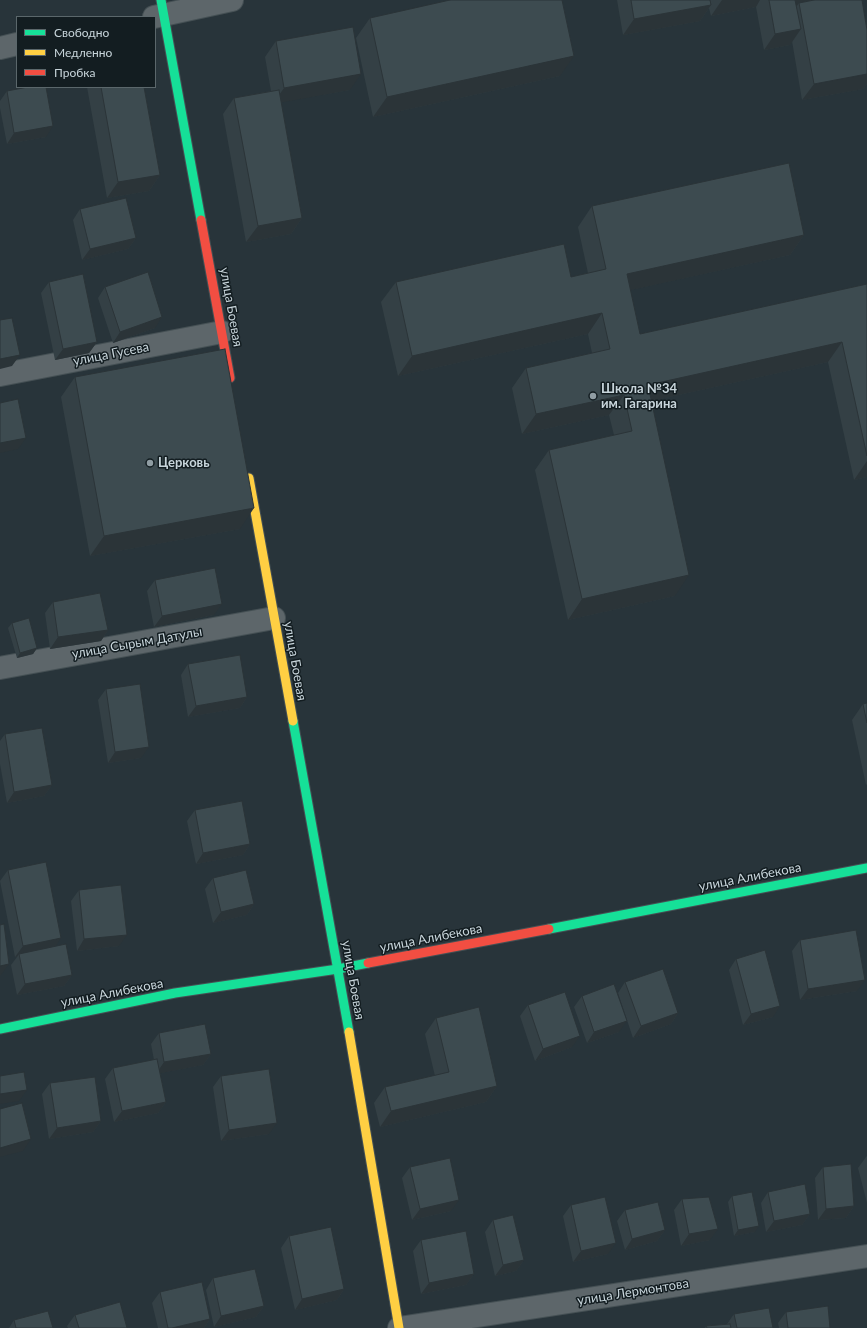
<!DOCTYPE html>
<html>
<head>
<meta charset="utf-8">
<style>
	body { margin:0 }
	#map { position:relative; width:867px; height:1328px; overflow:hidden; background:#28343a; font-family:Lato,sans-serif }
	canvas { display:block }
	.legend { position:absolute; left:16px; top:16px; width:140px; height:72px; box-sizing:border-box; background:#131d21; border:1px solid #5b676b; margin:0; padding:5px 7px; list-style:none; font-size:12px; color:#c8d5db }
	.legend li { display:flex; align-items:center; gap:8px; height:20px }
	.legend b { width:20px; border:1px solid #5b676b }
</style>
</head>
<body>
<div id="map">
<canvas width="867" height="1328"></canvas>
<ul class="legend">
<li><b style="height:5px;background:#16e098"></b>Свободно</li>
<li><b style="height:5px;background:#ffcf43"></b>Медленно</li>
<li><b style="height:5px;background:#f24e42"></b>Пробка</li>
</ul>
</div>
<script>
const context = document.querySelector('canvas').getContext('2d');
context.lineJoin = 'round';
function shape(rows) {
  const path = new Path2D();
  for (const r of rows) {
    path.moveTo(r[0], r[1]);
    for (let i = 2; i < r.length; i += 2) path.lineTo(r[i], r[i + 1]);
  }
  return path;
}
function trace(path, color, width, dash) {
  context.strokeStyle = color;
  context.lineWidth = width;
  context.lineCap = dash ? 'butt' : 'round';
  context.setLineDash(dash || []);
  context.stroke(path);
}
function fillPath(path, color) {
  context.fillStyle = color;
  context.fill(path, 'evenodd');
}
function drawText(font, color, halo, rows, align = 'center') {
  context.font = font + ' Lato,sans-serif';
  context.lineWidth = 3;
  context.setLineDash([]);
  context.textBaseline = 'middle';
  context.strokeStyle = halo;
  context.fillStyle = color;
  for (const [text, x, y, turn = 0] of rows) {
    context.save();
    context.translate(x, y);
    context.rotate((+turn || 0) * Math.PI / 180);
    context.textAlign = isNaN(turn) ? turn : align;
    if (halo) context.strokeText(text, 0, 0);
    context.fillText(text, 0, 0);
    context.restore();
  }
}
const street = shape([
	[154,17,232,0],
	[0,48,17,44],
	[0,375,222,332],
	[0,668,274,618],
	[399,1328,867,1256]
]);
const fast = shape([
	[161,0,201,220],
	[293,721,349,1032],
	[549,929,867,868],
	[0,1029,175,993,338,969,368,963]
]);
const slow = shape([
	[249,478,293,721],
	[349,1032,399,1328]
]);
const jam = shape([
	[201,220,230,378],
	[368,963,549,929]
]);
trace(street, '#455054', 24);
trace(fast, '#455054', 11);
trace(slow, '#455054', 11);
trace(jam, '#455054', 11);
trace(street, '#5d666a', 22);
trace(fast, '#16e098', 9);
trace(slow, '#ffcf43', 9);
trace(jam, '#f24e42', 9);
fillPath(shape([
	[617,0,862,0,867,30,867,84,863,89,802,100,792,41,790,45,764,50,756,7,711,16,709,8,700,21,623,35],
	[370,18,560,76,373,117,356,38],
	[276,41,350,90,281,102,302,218,291,234,246,242,223,114,234,98,271,91,265,57],
	[87,87,144,87,160,175,149,191,107,198],
	[7,91,46,137,7,144,0,108,0,101],
	[592,206,804,235,790,255,630,290,640,334,867,284,867,477,854,480,828,362,651,401,675,596,568,620,535,470,549,450,614,435,609,415,522,434,512,388,526,368,592,353,588,334,398,376,381,302,396,282,571,277,588,273,578,227],
	[80,209,136,238,128,249,82,260,73,220],
	[49,282,97,342,89,353,55,360,41,293],
	[105,287,155,328,113,343,98,298],
	[75,377,240,529,90,556,61,397],
	[155,580,214,615,154,627,147,591],
	[53,602,108,630,101,641,50,649,45,613],
	[12,623,37,648,33,654,17,658,8,628],
	[188,664,247,697,240,708,188,717,181,675],
	[106,689,141,758,108,763,98,700],
	[867,703,867,784,866,785,852,720,863,704],
	[5,734,52,785,44,796,7,803,0,764,0,741],
	[195,810,250,844,243,855,196,864,187,821],
	[8,870,56,946,72,975,64,986,17,995,11,965,17,957,15,957,0,881],
	[213,878,254,904,247,915,213,923,205,889],
	[79,890,119,946,77,951,71,901],
	[800,940,857,991,800,1000,792,951],
	[736,959,773,1017,743,1025,729,970],
	[625,982,678,1013,671,1024,633,1038,618,993],
	[582,996,619,1032,587,1043,574,1007],
	[528,1005,572,1047,535,1061,520,1016],
	[436,1018,497,1086,486,1102,380,1127,374,1103,385,1087,435,1076,425,1034],
	[159,1033,211,1054,203,1065,160,1073,166,1102,158,1113,114,1122,105,1079,113,1068,154,1060,151,1044],
	[221,1076,269,1134,221,1141,213,1087],
	[50,1083,101,1121,93,1132,49,1139,42,1094],
	[867,1156,867,1203,858,1168,866,1157],
	[410,1167,451,1211,412,1220,402,1178],
	[823,1167,854,1206,846,1218,818,1220,815,1178],
	[768,1192,810,1214,802,1225,766,1232,761,1203],
	[732,1196,755,1232,734,1236,728,1202],
	[682,1199,710,1240,681,1246,674,1210],
	[571,1205,608,1254,573,1262,563,1216],
	[625,1210,665,1230,657,1241,625,1250,617,1221],
	[493,1220,524,1260,516,1271,495,1276,485,1232],
	[289,1236,344,1289,337,1300,295,1310,281,1248],
	[421,1240,474,1274,466,1285,421,1294,413,1251],
	[213,1278,264,1306,256,1317,214,1327,206,1290],
	[160,1292,210,1319,204,1328,158,1328,152,1303],
	[786,1312,830,1328,779,1328,778,1323],
	[734,1314,773,1328,705,1328,706,1326,727,1324],
	[75,1315,127,1328,68,1328,67,1326],
	[14,1320,53,1328,9,1328]
]), '#344045');
fillPath(shape([
	[722,0,760,0,756,7,711,16],
	[795,0,818,0,799,3,791,14],
	[711,5,700,21,623,35,634,19],
	[801,29,790,45,764,50,775,34],
	[574,56,560,76,373,117,387,97],
	[361,74,350,90,273,104,284,88],
	[867,74,867,84,863,89,802,100,814,84],
	[53,126,46,137,7,144,14,133],
	[160,175,149,191,107,198,118,182],
	[302,218,291,234,246,242,258,226],
	[804,235,790,255,613,294,627,274],
	[136,238,128,249,82,260,90,249],
	[602,313,588,334,398,376,412,356],
	[162,317,155,328,113,343,120,332],
	[97,342,89,353,55,360,63,349],
	[842,342,828,362,633,405,648,385],
	[20,355,12,366,0,369,0,359],
	[624,395,609,415,522,434,536,414],
	[26,438,18,449,0,453,0,443],
	[867,461,867,477,854,480],
	[254,508,240,529,90,556,104,536],
	[689,575,675,596,568,620,582,599],
	[222,604,214,615,154,627,162,616],
	[108,630,101,641,50,649,58,637],
	[37,648,33,654,17,658,20,653],
	[247,697,240,708,188,717,196,706],
	[149,747,141,758,108,763,115,752],
	[52,785,44,796,7,803,14,792],
	[250,844,243,855,196,864,203,853],
	[254,904,247,915,213,923,221,912],
	[127,935,119,946,77,951,84,939],
	[61,938,54,949,19,954,17,957,15,957,23,946],
	[9,964,1,975,0,976,0,966],
	[72,975,64,986,17,995,25,984],
	[865,980,857,991,800,1000,808,989],
	[780,1006,773,1017,743,1025,751,1014],
	[678,1013,671,1024,633,1038,641,1026],
	[627,1021,619,1032,587,1043,594,1032],
	[580,1036,572,1047,535,1061,543,1049],
	[211,1054,203,1065,156,1074,164,1062],
	[497,1086,486,1102,380,1127,391,1111],
	[27,1090,19,1101,0,1104,0,1094],
	[166,1102,158,1113,114,1122,122,1111],
	[101,1121,93,1132,49,1139,57,1128],
	[277,1123,269,1134,221,1141,229,1130],
	[31,1139,23,1151,0,1157,0,1148],
	[459,1200,451,1211,412,1220,420,1209],
	[854,1206,846,1218,818,1220,826,1209],
	[810,1214,802,1225,766,1232,774,1221],
	[759,1226,755,1232,734,1236,738,1230],
	[718,1229,710,1240,681,1246,689,1234],
	[665,1230,657,1241,625,1250,632,1239],
	[616,1243,608,1254,573,1262,581,1251],
	[524,1260,516,1271,495,1276,503,1265],
	[474,1274,466,1285,421,1294,429,1283],
	[344,1289,337,1300,295,1310,302,1299],
	[264,1306,256,1317,214,1327,221,1316],
	[210,1319,204,1328,172,1328]
]), '#2b3438');
const building = shape([
	[450,0,562,0,574,56,387,97,370,18,450,0],
	[631,0,710,0,711,5,634,19,631,0],
	[769,0,795,0,801,29,775,34,769,0],
	[814,0,862,0,867,30,867,74,814,84,799,3,814,0],
	[353,27,361,74,284,88,276,41,353,27],
	[28,87,46,87,53,126,14,133,7,91,28,87],
	[101,87,144,87,160,175,118,182,101,87],
	[279,90,302,218,258,226,234,98,279,90],
	[789,163,804,235,627,274,640,334,867,284,867,456,842,342,648,385,689,575,582,599,549,450,632,431,624,395,536,414,526,368,610,349,602,313,412,356,396,282,564,244,571,277,606,269,592,206,789,163],
	[126,198,136,238,90,249,80,209,126,198],
	[148,272,162,317,120,332,105,287,148,272],
	[83,274,97,342,63,349,49,282,83,274],
	[12,318,20,355,0,359,0,320,12,318],
	[225,349,254,508,104,536,75,377,225,349],
	[18,399,26,438,0,443,0,403,18,399],
	[215,568,222,604,162,616,155,580,215,568],
	[100,593,108,630,58,637,53,602,100,593],
	[29,618,37,648,20,653,12,623,29,618],
	[240,655,247,697,196,706,188,664,240,655],
	[140,684,149,747,115,752,106,689,140,684],
	[867,703,867,723,863,704,867,703],
	[42,728,52,785,14,792,5,734,42,728],
	[242,801,250,844,203,853,195,810,242,801],
	[46,862,61,938,23,946,8,870,46,862],
	[246,870,254,904,221,912,213,878,246,870],
	[121,885,127,935,84,939,79,890,121,885],
	[4,924,9,964,0,966,0,925,4,924],
	[856,930,865,980,808,989,800,940,856,930],
	[66,944,72,975,25,984,19,954,66,944],
	[765,950,780,1006,751,1014,736,959,765,950],
	[663,969,678,1013,641,1026,625,982,663,969],
	[614,984,627,1021,594,1032,582,996,614,984],
	[565,992,580,1036,543,1049,528,1005,565,992],
	[479,1007,497,1086,391,1111,385,1087,449,1072,436,1018,479,1007],
	[205,1024,211,1054,164,1062,159,1033,205,1024],
	[157,1059,166,1102,122,1111,113,1068,157,1059],
	[269,1069,277,1123,229,1130,221,1076,269,1069],
	[24,1072,27,1090,0,1094,0,1076,24,1072],
	[95,1077,101,1121,57,1128,50,1083,95,1077],
	[22,1103,31,1139,0,1148,0,1109,22,1103],
	[450,1158,459,1200,420,1209,410,1167,450,1158],
	[851,1164,854,1206,826,1209,823,1167,851,1164],
	[805,1184,810,1214,774,1221,768,1192,805,1184],
	[752,1192,759,1226,738,1230,732,1196,752,1192],
	[605,1197,616,1243,581,1251,571,1205,605,1197],
	[709,1197,718,1229,689,1234,682,1199,709,1197],
	[658,1202,665,1230,632,1239,625,1210,658,1202],
	[513,1215,524,1260,503,1265,493,1220,513,1215],
	[331,1227,344,1289,302,1299,289,1236,331,1227],
	[466,1231,474,1274,429,1283,421,1240,466,1231],
	[255,1269,264,1306,221,1316,213,1278,255,1269],
	[202,1282,210,1319,172,1328,168,1328,160,1292,202,1282],
	[120,1302,127,1328,79,1328,75,1315,120,1302],
	[828,1306,830,1328,788,1328,786,1312,828,1306],
	[769,1308,773,1328,737,1328,734,1314,769,1308],
	[48,1311,53,1328,16,1328,14,1320,48,1311],
	[730,1324,731,1328,707,1328,706,1326,730,1324]
]);
fillPath(building, '#3d4b50');
trace(building, '#2b3438', 1);
for (const [x, y, r, color] of [
	[593,396,4,"#909da3"],
	[150,463,4,"#909da3"]
]) {
  const dot = new Path2D();
  dot.arc(x, y, r, 0, 2 * Math.PI);
  context.fillStyle = color;
  context.fill(dot);
  trace(dot, '#131d21', 1.5);
}
drawText('13px', '#c8d5db', '#131d21', [
	["улица Боевая",231,307,80],
	["улица Гусева",111,354,-11],
	["улица Сырым Датулы",137,643,-10],
	["улица Боевая",295,661,80],
	["улица Алибекова",750,877,-11],
	["улица Алибекова",431,938,-11],
	["улица Боевая",353,980,80],
	["улица Алибекова",112,993,-11],
	["улица Лермонтова",633,1292,-9]
]);
drawText('bold 13px', '#c8d5db', '#131d21', [
	["Школа №34",601,389],
	["им. Гагарина",601,404],
	["Церковь",158,463]
], 'left');
</script>
</body>
</html>
